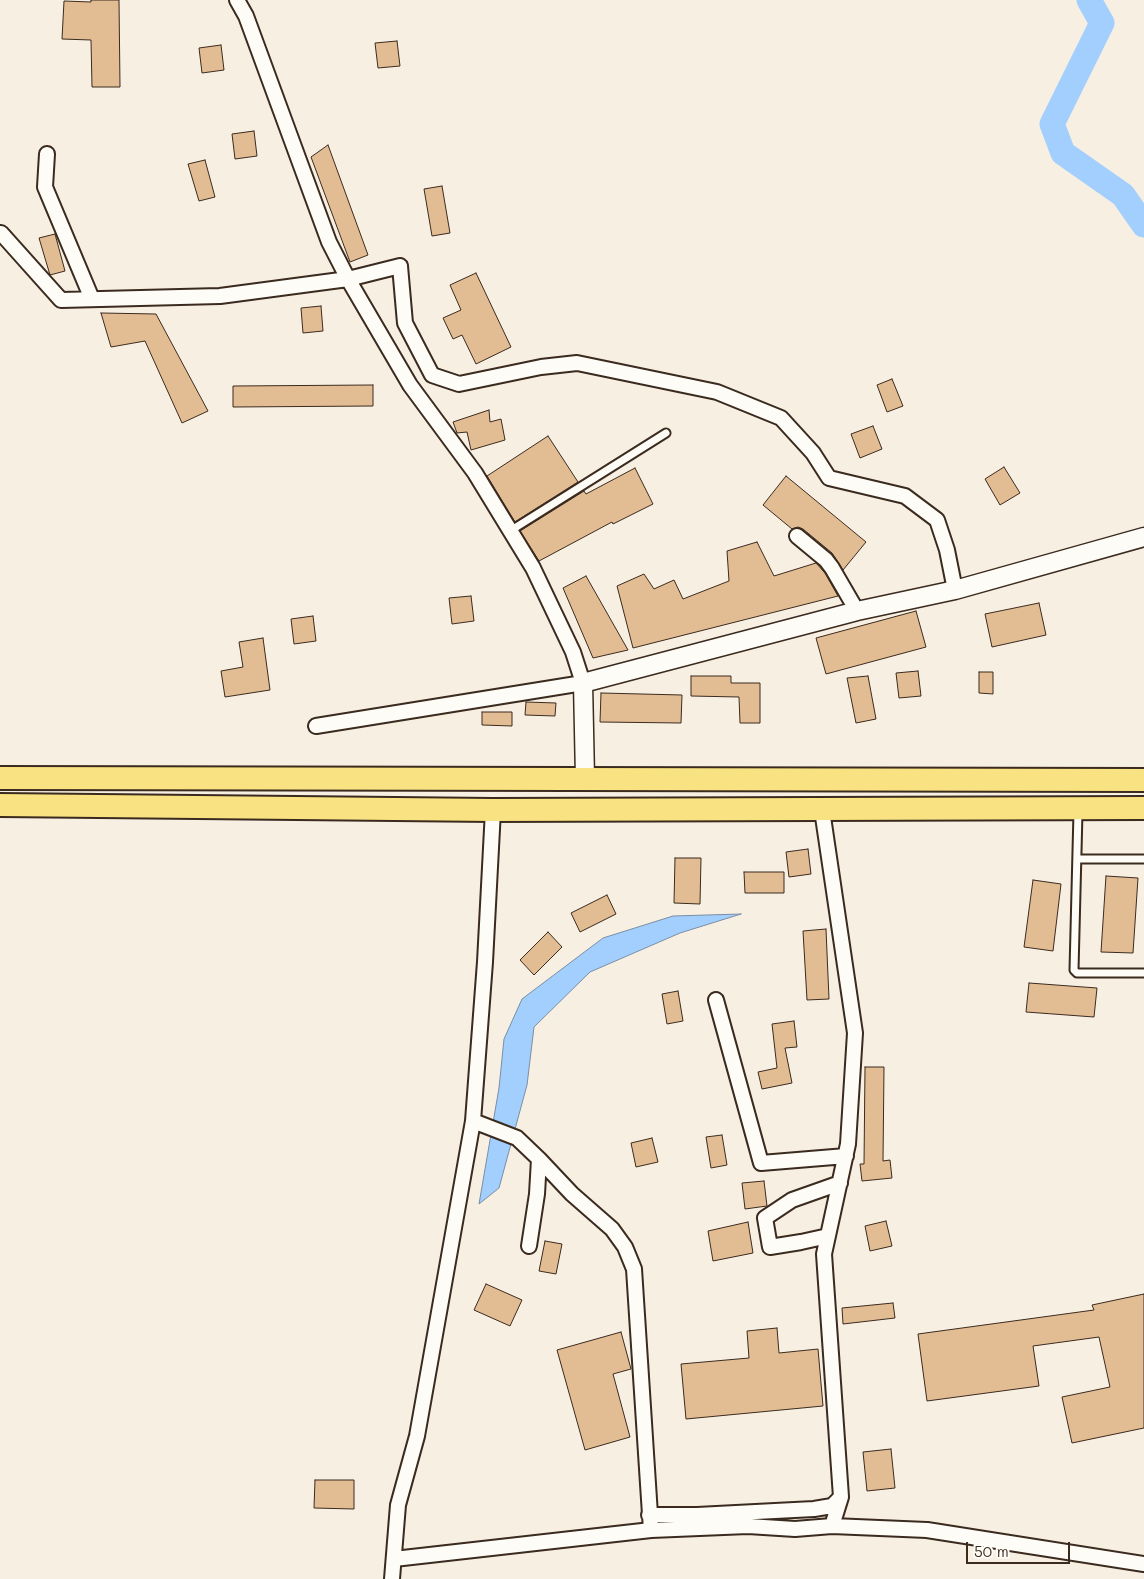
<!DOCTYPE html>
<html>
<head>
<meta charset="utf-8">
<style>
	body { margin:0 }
	#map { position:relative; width:1144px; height:1579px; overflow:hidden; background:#f8efe3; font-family:Mali,sans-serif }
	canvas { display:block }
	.scale { position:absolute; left:966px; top:1542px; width:104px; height:22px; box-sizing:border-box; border:2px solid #3b2a1e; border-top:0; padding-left:6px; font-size:15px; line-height:18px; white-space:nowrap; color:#3b2a1e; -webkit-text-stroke:4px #fdfcf7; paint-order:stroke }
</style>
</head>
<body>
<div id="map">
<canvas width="1144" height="1579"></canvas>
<div class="scale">50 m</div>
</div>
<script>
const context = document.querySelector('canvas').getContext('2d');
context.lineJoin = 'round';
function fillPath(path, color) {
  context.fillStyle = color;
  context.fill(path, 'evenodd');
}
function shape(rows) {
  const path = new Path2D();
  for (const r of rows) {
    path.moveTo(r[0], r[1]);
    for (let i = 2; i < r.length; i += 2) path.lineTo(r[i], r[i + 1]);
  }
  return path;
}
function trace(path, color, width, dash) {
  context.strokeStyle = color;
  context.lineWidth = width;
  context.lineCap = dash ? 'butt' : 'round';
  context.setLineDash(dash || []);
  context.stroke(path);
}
const water = shape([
	[741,914,680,933,590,972,534,1027,527,1085,499,1188,479,1204,499,1088,504,1039,522,999,603,938,673,916,741,914]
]);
fillPath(water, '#a2cffd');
trace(water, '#798da4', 1);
trace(shape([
	[1089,0,1102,23,1052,124,1063,153,1123,195,1144,225]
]), '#a2cffd', 25);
const building = shape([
	[91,0,119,0,120,87,92,87,91,40,62,39,64,1,91,2,91,0],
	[397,41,400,66,378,68,375,43,397,41],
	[221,45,224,70,202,73,199,48,221,45],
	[254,131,257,156,235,159,232,134,254,131],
	[328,145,368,255,350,262,311,157,328,145],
	[205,160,215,197,199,201,188,164,205,160],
	[442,186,450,233,432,236,424,189,442,186],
	[55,234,65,271,50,275,39,238,55,234],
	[476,273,511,347,476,364,462,335,453,339,443,318,461,310,450,285,476,273],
	[321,306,323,331,303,333,301,308,321,306],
	[101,313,156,314,208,411,182,423,145,341,111,347,101,313],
	[892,379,903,406,887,412,877,385,892,379],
	[373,385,373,406,233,407,233,386,373,385],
	[489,410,490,422,501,419,505,440,471,450,467,432,457,433,453,422,489,410],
	[873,426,882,449,860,458,851,434,873,426],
	[548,436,578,482,515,522,487,476,548,436],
	[1004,467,1020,493,1000,505,985,479,1004,467],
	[635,468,653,504,613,524,612,522,539,561,520,531,584,491,586,494,635,468],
	[786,476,866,542,843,570,832,553,803,529,798,527,792,529,763,505,786,476],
	[757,542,774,576,816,563,825,573,838,596,633,648,617,586,644,574,654,589,674,580,683,599,729,581,727,551,757,542],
	[586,576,628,650,593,658,563,588,586,576],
	[471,596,474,621,452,624,449,598,471,596],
	[1039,603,1046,635,992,647,985,614,1039,603],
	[916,611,926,647,826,674,816,638,916,611],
	[313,616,316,641,294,644,291,619,313,616],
	[263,638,270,690,225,697,221,671,243,667,239,642,263,638],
	[918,671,921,696,899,698,896,673,918,671],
	[979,672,993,672,993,694,979,693,979,672],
	[691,676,731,676,731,683,760,683,760,723,740,723,739,697,691,696,691,676],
	[868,676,876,719,856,723,847,678,868,676],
	[601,693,682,695,681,723,600,722,601,693],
	[526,702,556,703,555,716,525,715,526,702],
	[482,712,512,712,512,726,482,725,482,712],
	[808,849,811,874,789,877,786,852,808,849],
	[675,858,701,858,700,904,674,903,675,858],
	[744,872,784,872,784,893,745,893,744,872],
	[1106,876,1138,878,1133,953,1101,952,1106,876],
	[1033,880,1061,884,1053,951,1024,947,1033,880],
	[607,895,616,914,580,932,571,913,607,895],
	[826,929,829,999,807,1000,803,931,826,929],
	[548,932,562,947,534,975,520,960,548,932],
	[1029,983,1097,988,1094,1017,1026,1012,1029,983],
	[678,991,683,1021,667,1024,662,994,678,991],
	[794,1021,797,1047,785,1048,792,1083,762,1089,758,1072,777,1068,772,1024,794,1021],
	[865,1067,884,1067,883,1161,890,1160,892,1178,862,1181,860,1164,864,1164,865,1067],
	[722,1135,727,1165,711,1168,706,1137,722,1135],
	[652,1138,658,1162,636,1167,631,1143,652,1138],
	[764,1181,767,1206,745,1209,742,1183,764,1181],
	[886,1221,892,1246,870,1251,865,1226,886,1221],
	[748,1222,753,1253,713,1261,708,1231,748,1222],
	[545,1241,562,1244,556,1274,539,1271,545,1241],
	[486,1284,522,1300,510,1326,474,1310,486,1284],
	[1144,1294,1144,1428,1072,1443,1062,1397,1110,1387,1099,1337,1033,1346,1039,1386,927,1401,918,1334,1094,1310,1092,1305,1144,1294],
	[893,1303,895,1318,843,1324,842,1308,893,1303],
	[777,1328,779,1353,818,1349,823,1406,686,1419,681,1364,749,1358,747,1331,777,1328],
	[621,1332,631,1369,613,1374,630,1437,585,1450,557,1350,621,1332],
	[891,1449,895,1488,867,1491,863,1452,891,1449],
	[315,1480,354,1480,354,1509,314,1508,315,1480]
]);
fillPath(building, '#e2bd93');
trace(building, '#3b2a1e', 1);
const service = shape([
	[510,531,666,433],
	[1078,812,1074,970,1077,973,1144,973],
	[1077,859,1144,859]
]);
const minor = shape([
	[237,0,246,16,329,242,348,279,410,385,475,473,533,568,573,652,583,683,316,726],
	[47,154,45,187,92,299],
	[0,234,1,233,61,300,220,296,348,279,400,266,405,323,432,375,459,384,541,367,577,363,717,392,781,418,813,453,829,478,905,496,937,520,947,550,955,590],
	[797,536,826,560,832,568,857,611],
	[716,1000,761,1163,846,1156],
	[473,1121,517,1138,539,1159,537,1194,529,1246],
	[539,1159,572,1194,612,1229,625,1247,634,1269,651,1530],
	[828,1236,801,1242,770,1247,765,1218,792,1200,840,1183],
	[649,1515,697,1515,814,1509,832,1506,841,1497],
	[832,1526,927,1530,1144,1564],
	[394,1559,651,1530,748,1526,795,1529,832,1526,841,1497,824,1254,848,1144,855,1033,822,810],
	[392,1579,398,1505,417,1436,473,1121,485,962,493,810]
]);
const tertiary = shape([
	[585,778,583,683,857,611,955,590,1144,537]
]);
const trunk = shape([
	[0,778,1144,780],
	[0,805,493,810,1144,808]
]);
trace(service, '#3b2a1e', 11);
trace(minor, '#3b2a1e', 18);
trace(tertiary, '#3b2a1e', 21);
trace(trunk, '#3b2a1e', 26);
trace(service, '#fdfcf7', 7);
trace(minor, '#fdfcf7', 14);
trace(tertiary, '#fdfcf7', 18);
trace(trunk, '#f8e281', 22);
</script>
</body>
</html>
